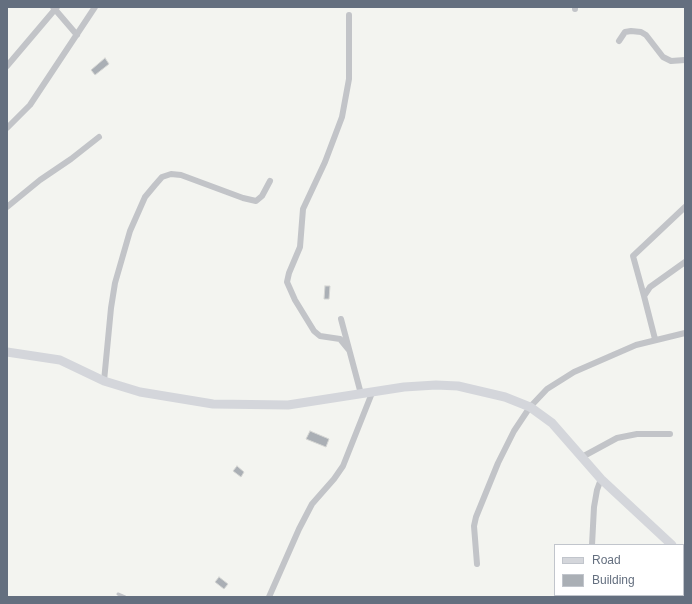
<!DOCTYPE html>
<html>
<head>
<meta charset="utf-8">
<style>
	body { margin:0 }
	#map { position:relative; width:692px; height:604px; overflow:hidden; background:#f3f4f0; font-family:Helvetica,sans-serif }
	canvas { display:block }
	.frame { position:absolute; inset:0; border:8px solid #646f7f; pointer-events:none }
	.legend { position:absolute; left:554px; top:544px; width:130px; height:52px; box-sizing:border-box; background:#fff; border:1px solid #c1c5cc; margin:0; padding:5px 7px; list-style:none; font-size:12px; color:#646f7f }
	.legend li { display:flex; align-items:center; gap:8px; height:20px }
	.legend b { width:20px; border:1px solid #c1c5cc }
</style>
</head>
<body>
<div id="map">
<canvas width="692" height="604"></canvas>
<div class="frame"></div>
<ul class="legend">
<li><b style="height:5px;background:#d4d6db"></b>Road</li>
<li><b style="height:11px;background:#aaafb5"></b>Building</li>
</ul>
</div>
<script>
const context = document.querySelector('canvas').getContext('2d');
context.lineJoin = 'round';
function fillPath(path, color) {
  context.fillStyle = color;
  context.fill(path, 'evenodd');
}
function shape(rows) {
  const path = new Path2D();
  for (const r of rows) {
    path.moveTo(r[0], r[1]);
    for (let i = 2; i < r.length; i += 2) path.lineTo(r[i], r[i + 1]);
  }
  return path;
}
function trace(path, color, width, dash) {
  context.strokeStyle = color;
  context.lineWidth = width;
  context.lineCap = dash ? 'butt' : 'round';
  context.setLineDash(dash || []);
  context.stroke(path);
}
const building = shape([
	[105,58,109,64,95,75,91,70,105,58],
	[325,286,330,286,329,299,324,299,325,286],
	[310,431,329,439,326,447,306,439,310,431],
	[237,466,244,472,241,477,233,471,237,466],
	[219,577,228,584,224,589,215,582,219,577]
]);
fillPath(building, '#aaafb5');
trace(building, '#d4d5d3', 1);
trace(shape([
	[118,594,125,597]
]), '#c2c4c8', 3);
trace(shape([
	[53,7,77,35],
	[575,7,575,9],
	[349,15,349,79,342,117,325,162,303,209,300,247,289,273,287,282,295,300,314,331,320,336,340,339,349,350],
	[619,41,625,32,631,31,641,32,646,35,663,57,671,61,685,60],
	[7,66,57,7],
	[7,128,30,105,95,7],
	[7,207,40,180,71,159,99,137],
	[644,296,633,256,685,207],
	[341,319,361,394],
	[655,339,644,296,650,287,685,262],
	[104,381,111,308,115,283,130,231,145,197,155,185,162,177,171,174,181,175,243,198,256,201,262,196,270,181],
	[582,457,617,438,637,434,670,434],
	[592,545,594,507,597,490,601,479],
	[477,564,474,526,476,517,498,463,514,431,530,407,547,389,574,372,636,345,685,333],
	[683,589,685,587],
	[269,597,299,529,312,504,334,479,343,466,372,393],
	[596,597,596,595],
	[669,597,673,595]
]), '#c2c4c8', 6);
trace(shape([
	[7,352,60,360,104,381,140,392,213,404,288,405,404,387,436,385,458,386,505,397,530,407,552,423,601,479,672,545],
	[683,556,685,558]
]), '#d4d6db', 9);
</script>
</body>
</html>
